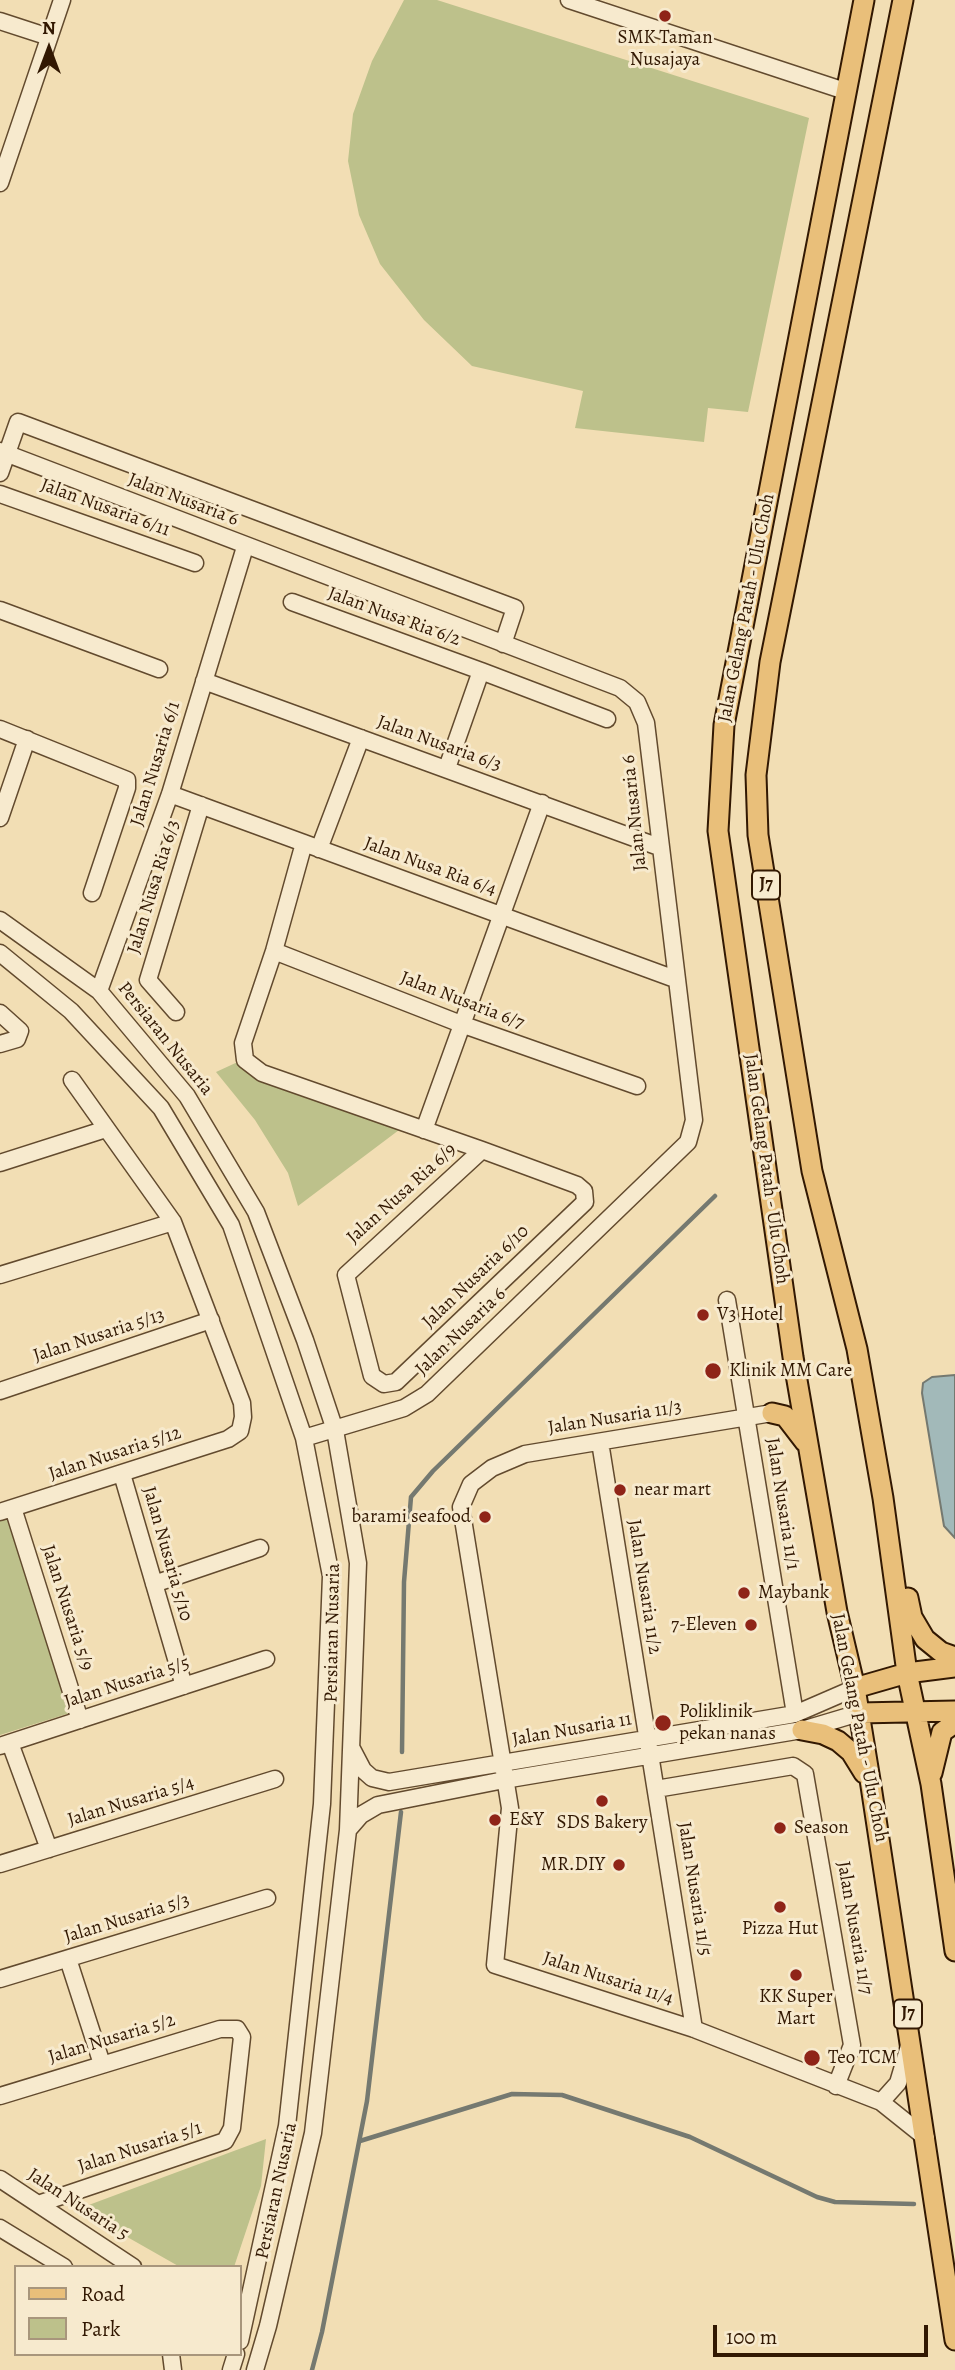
<!DOCTYPE html>
<html>
<head>
<meta charset="utf-8">
<style>
	body { margin:0 }
	#map { position:relative; width:955px; height:2370px; overflow:hidden; background:#f2deb4; font-family:Alegreya,serif }
	canvas { display:block }
	.legend { position:absolute; left:14px; top:2265px; width:228px; height:91px; box-sizing:border-box; background:#f7eace; border:2px solid #a8967c; margin:0; padding:9px 12px; list-style:none; font-size:21px; color:#321802 }
	.legend li { display:flex; align-items:center; gap:14px; height:35px }
	.legend b { width:35px; border:2px solid #a8967c }
	.north { position:absolute; left:14px; top:14px; width:70px; height:70px; -webkit-text-stroke:5px #f7eace; paint-order:stroke; rotate:0deg; font-size:19px; font-weight:700; line-height:28px; text-align:center; color:#321802 }
	.north::after { content:''; display:block; margin:auto; width:24px; height:32px; background:#321802; clip-path:polygon(50% 0,100% 100%,50% 72%,0 100%) }
	.scale { position:absolute; left:713px; top:2325px; width:215px; height:32px; box-sizing:border-box; border:4px solid #321802; border-top:0; padding-left:9px; font-size:21px; line-height:24px; white-space:nowrap; color:#321802; -webkit-text-stroke:5px #f7eace; paint-order:stroke }
</style>
</head>
<body>
<div id="map">
<canvas width="955" height="2370"></canvas>
<ul class="legend">
<li><b style="height:9px;background:#e9bf7a"></b>Road</li>
<li><b style="height:19px;background:#bdc18b"></b>Park</li>
</ul>
<div class="north">N</div>
<div class="scale">100 m</div>
</div>
<script>
const context = document.querySelector('canvas').getContext('2d');
context.lineJoin = 'round';
function fillPath(path, color) {
  context.fillStyle = color;
  context.fill(path, 'evenodd');
}
function shape(rows) {
  const path = new Path2D();
  for (const r of rows) {
    path.moveTo(r[0], r[1]);
    for (let i = 2; i < r.length; i += 2) path.lineTo(r[i], r[i + 1]);
  }
  return path;
}
function trace(path, color, width, dash) {
  context.strokeStyle = color;
  context.lineWidth = width;
  context.lineCap = dash ? 'butt' : 'round';
  context.setLineDash(dash || []);
  context.stroke(path);
}
function drawText(font, color, halo, rows, align = 'center') {
  context.font = font + ' Alegreya,serif';
  context.lineWidth = 6;
  context.setLineDash([]);
  context.textBaseline = 'middle';
  context.strokeStyle = halo;
  context.fillStyle = color;
  for (const [text, x, y, turn = 0] of rows) {
    context.save();
    context.translate(x, y);
    context.rotate((+turn || 0) * Math.PI / 180);
    context.textAlign = isNaN(turn) ? turn : align;
    if (halo) context.strokeText(text, 0, 0);
    context.fillText(text, 0, 0);
    context.restore();
  }
}
fillPath(shape([
	[404,0,437,0,809,118,748,412,708,408,704,442,575,428,583,391,472,366,424,320,380,264,359,215,348,161,353,114,372,61],
	[242,1060,403,1127,298,1206,288,1173,255,1120,216,1072],
	[11,1518,73,1712,0,1735,0,1521],
	[266,2139,261,2186,234,2267,180,2267,78,2209]
]), '#bdc18b');
const water = shape([
	[955,1375,955,1538,944,1526,922,1393,923,1383,932,1377,955,1375]
]);
fillPath(water, '#a2b9b9');
trace(water, '#757970', 2);
trace(shape([
	[402,1752,404,1582,411,1497,433,1471,715,1196],
	[360,2141,512,2094,562,2095,690,2137,817,2197,835,2202,914,2204],
	[312,2370,322,2332,367,2101,401,1812]
]), '#757970', 4.5);
const minor = shape([
	[569,0,845,91],
	[0,21,49,37],
	[0,183,62,0],
	[0,451,620,688,637,702,646,723,694,1120,688,1142,427,1394,404,1408,304,1438],
	[0,473,18,422,515,608,503,644],
	[0,494,195,563],
	[292,602,481,671],
	[0,610,159,669],
	[204,681,659,847],
	[0,729,127,780,127,788,92,893],
	[447,768,481,671,607,719],
	[170,794,675,979],
	[0,818,27,739],
	[304,843,274,951,243,1043,245,1060,262,1073,482,1150,577,1185,584,1191,585,1202,396,1382,384,1384,372,1376,346,1275,482,1150],
	[319,849,361,738],
	[0,920,99,991,187,1096,256,1212,305,1340,335,1430,358,1563,348,1830,313,2133,268,2326,255,2370],
	[274,951,461,1024,637,1086],
	[0,953,71,1011,161,1108,231,1225,304,1438,331,1576,322,1804,287,2126,240,2341],
	[99,991,170,794,245,547],
	[176,1012,148,980,201,805],
	[0,1013,20,1031,17,1039,0,1044],
	[424,1130,542,803],
	[0,1163,106,1129],
	[0,1275,173,1222],
	[727,1300,795,1714],
	[0,1391,211,1320],
	[772,1413,525,1454,492,1468,471,1484,461,1507,510,1808,495,1965,694,2029,881,2102,926,2138],
	[600,1442,694,2029],
	[122,1474,184,1686],
	[13,1508,80,1720],
	[0,1512,228,1439,240,1431,243,1417,242,1403,173,1222,72,1080],
	[154,1584,260,1548],
	[10,1743,49,1849],
	[0,1746,266,1659],
	[352,1749,363,1770,372,1778,389,1782,795,1714,855,1688],
	[656,1789,793,1766,805,1774,852,2045,836,2086],
	[348,1830,361,1815,378,1805,504,1780,802,1730,859,1713],
	[0,1864,275,1779],
	[68,1959,102,2064],
	[0,1979,267,1898],
	[0,2096,220,2029,237,2029,242,2037,232,2128,225,2141,38,2204],
	[881,2102,898,2083,909,2046],
	[0,2179,133,2267],
	[0,2228,64,2267],
	[171,2354,173,2370],
	[231,2370,236,2354]
]);
const major = shape([
	[864,0,724,725,718,831,793,1357,837,1612,855,1688,871,1786,955,2340],
	[903,0,770,662,756,775,758,835,812,1171,857,1349,883,1498,907,1673,931,1784,955,1951],
	[772,1413,785,1416,805,1442],
	[908,1598,912,1617,925,1639,941,1652,955,1657],
	[855,1688,907,1673,955,1667],
	[859,1713,955,1711],
	[802,1730,823,1734,838,1741,851,1752,864,1773],
	[932,1773,942,1732,955,1723]
]);
trace(minor, '#624a2e', 19);
trace(major, '#321802', 23);
trace(minor, '#f7eace', 16);
trace(major, '#e9bf7a', 19);
for (const [x, y, r, color] of [
	[665,16,7,"#8f2418"],
	[703,1315,7,"#8f2418"],
	[713,1371,9,"#8f2418"],
	[620,1490,7,"#8f2418"],
	[485,1517,7,"#8f2418"],
	[744,1593,7,"#8f2418"],
	[751,1625,7,"#8f2418"],
	[663,1723,9,"#8f2418"],
	[602,1801,7,"#8f2418"],
	[495,1820,7,"#8f2418"],
	[780,1828,7,"#8f2418"],
	[619,1865,7,"#8f2418"],
	[780,1907,7,"#8f2418"],
	[796,1975,7,"#8f2418"],
	[812,2058,9,"#8f2418"]
]) {
  const dot = new Path2D();
  dot.arc(x, y, r, 0, 2 * Math.PI);
  context.fillStyle = color;
  context.fill(dot);
  trace(dot, '#f7eace', 2.5);
}
for (const [x, y, w] of [
	[766,885,28],
	[908,2014,28]
]) {
  const box = new Path2D();
  box.roundRect(x - w / 2, y - 14.5, w, 29, 5);
  context.fillStyle = '#f7eace';
  context.fill(box);
  trace(box, '#321802', 2);
}
drawText('bold 18px', '#321802', null, [
	["J7",766,885],
	["J7",908,2014]
]);
drawText('19px', '#321802', '#f7eace', [
	["SMK Taman",665,38,"center"],
	["Nusajaya",665,60,"center"],
	["V3 Hotel",717,1315],
	["Klinik MM Care",729,1371],
	["near mart",634,1490],
	["barami seafood",471,1517,"right"],
	["Maybank",758,1593],
	["7-Eleven",737,1625,"right"],
	["Poliklinik",679,1712],
	["pekan nanas",679,1734],
	["E&Y",509,1820],
	["SDS Bakery",602,1823,"center"],
	["Season",794,1828],
	["MR.DIY",605,1865,"right"],
	["Pizza Hut",780,1929,"center"],
	["KK Super",796,1997,"center"],
	["Mart",796,2019,"center"],
	["Teo TCM",828,2058]
], 'left');
drawText('19px', '#321802', '#f7eace', [
	["Jalan Nusaria 6",183,500,21],
	["Jalan Nusaria 6/11",105,508,20],
	["Jalan Gelang Patah - Ulu Choh",747,608,-79],
	["Jalan Nusa Ria 6/2",394,617,20],
	["Jalan Nusaria 6/3",439,744,20],
	["Jalan Nusaria 6/1",156,764,-73],
	["Jalan Nusaria 6",635,813,-96],
	["Jalan Nusa Ria 6/4",430,867,20],
	["Jalan Nusa Ria 6/3",154,887,-73],
	["Jalan Nusaria 6/7",462,1001,21],
	["Persiaran Nusaria",165,1039,51],
	["Jalan Gelang Patah - Ulu Choh",766,1169,82],
	["Jalan Nusa Ria 6/9",402,1194,-42],
	["Jalan Nusaria 6/10",476,1277,-44],
	["Jalan Nusaria 6",461,1332,-44],
	["Jalan Nusaria 5/13",99,1336,-18],
	["Jalan Nusaria 11/3",615,1418,-9],
	["Jalan Nusaria 5/12",115,1454,-18],
	["Jalan Nusaria 11/1",782,1504,81],
	["Jalan Nusaria 5/10",167,1554,74],
	["Jalan Nusaria 11/2",644,1587,81],
	["Jalan Nusaria 5/9",67,1608,72],
	["Persiaran Nusaria",333,1633,-89],
	["Jalan Nusaria 5/5",127,1683,-18],
	["Jalan Gelang Patah - Ulu Choh",859,1728,79],
	["Jalan Nusaria 11",572,1730,-10],
	["Jalan Nusaria 5/4",131,1802,-17],
	["Jalan Nusaria 11/5",694,1889,81],
	["Jalan Nusaria 5/3",127,1919,-17],
	["Jalan Nusaria 11/7",854,1928,80],
	["Jalan Nusaria 11/4",608,1979,18],
	["Jalan Nusaria 5/2",112,2039,-17],
	["Jalan Nusaria 5/1",140,2148,-18],
	["Persiaran Nusaria",277,2191,-78],
	["Jalan Nusaria 5",78,2205,33]
]);
</script>
</body>
</html>
